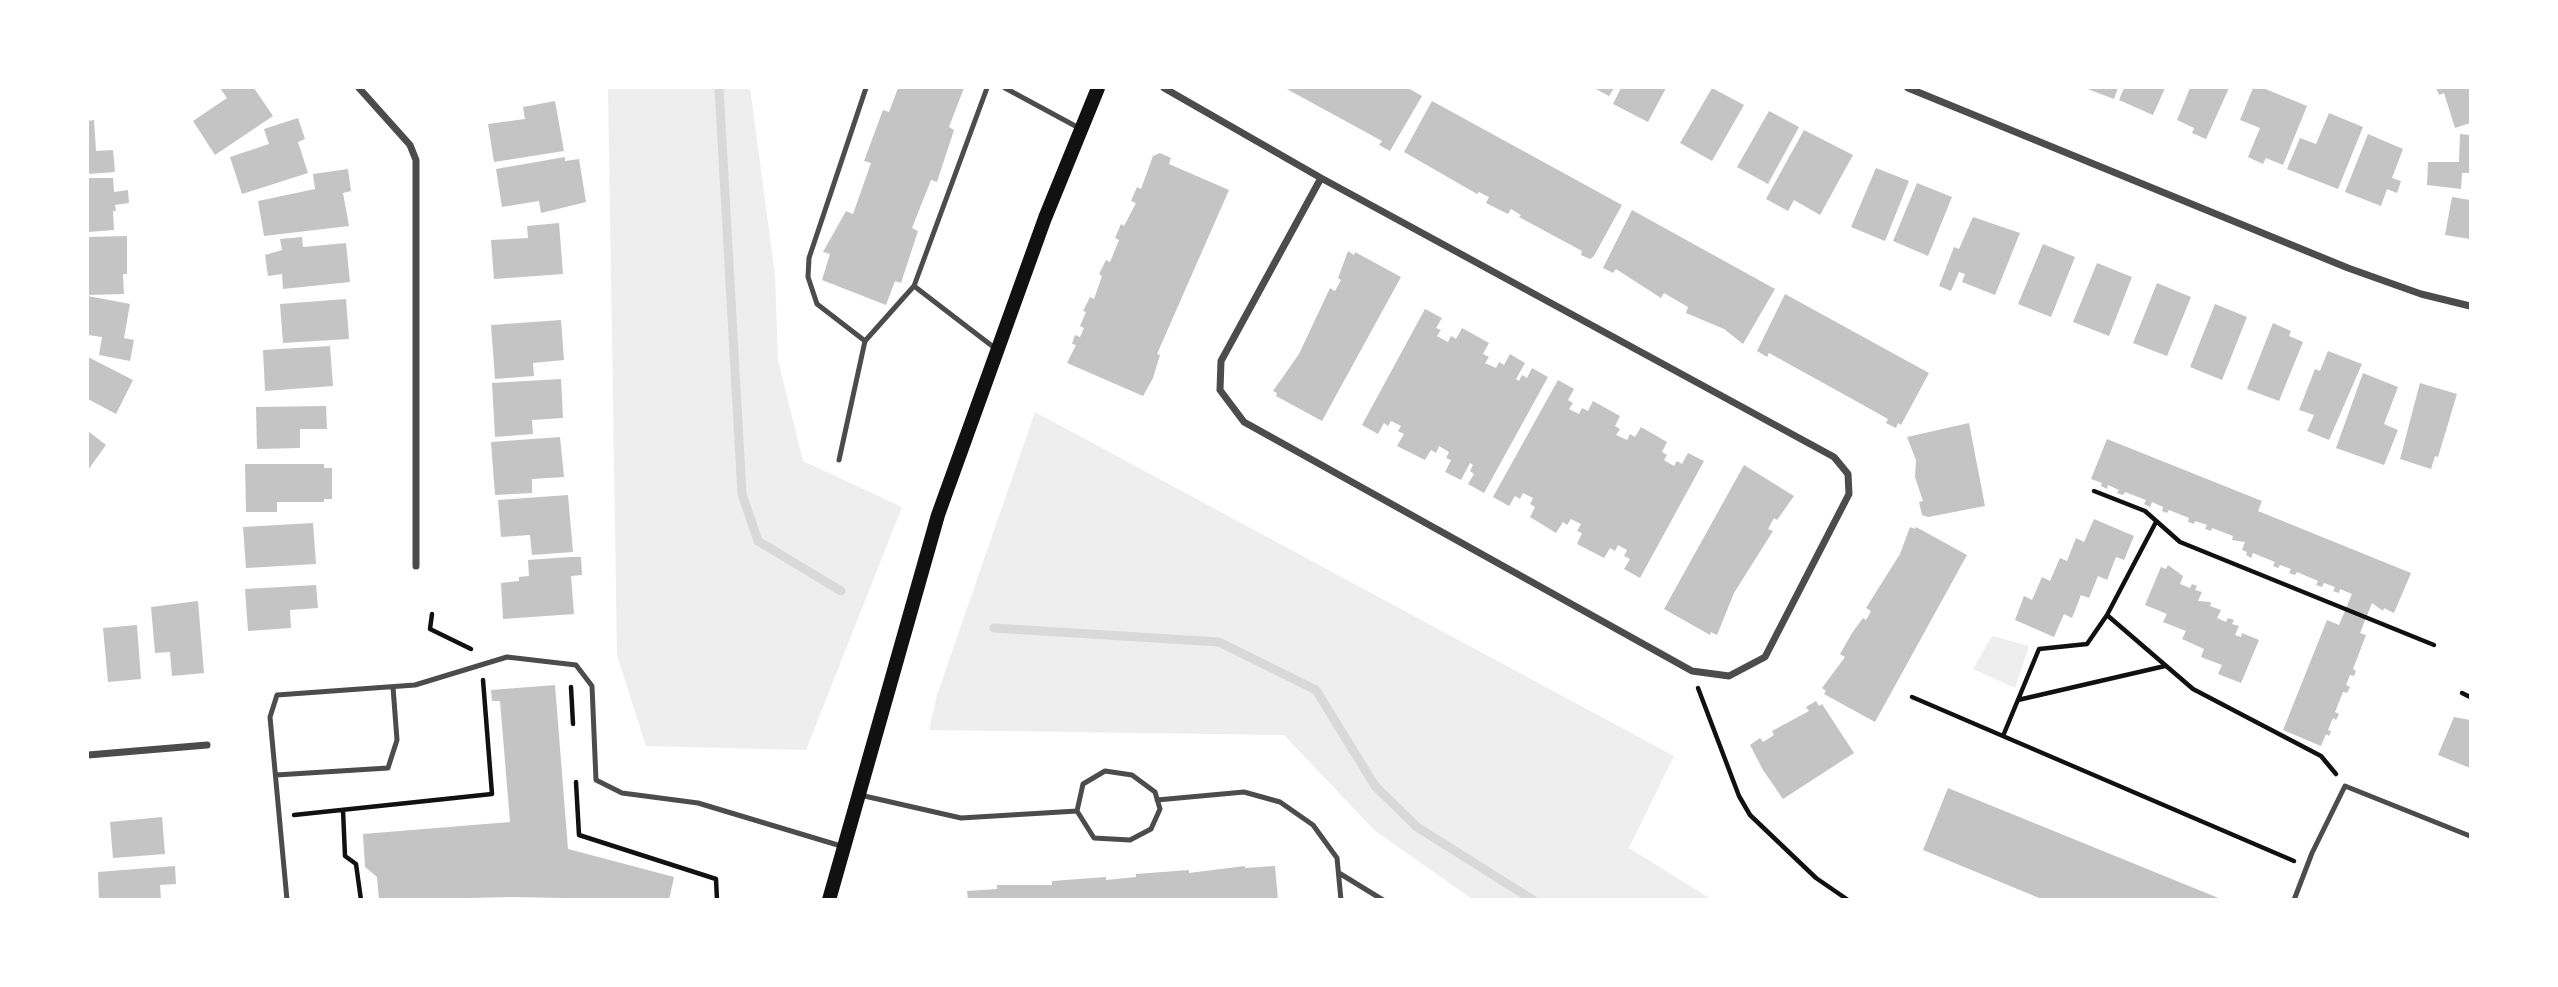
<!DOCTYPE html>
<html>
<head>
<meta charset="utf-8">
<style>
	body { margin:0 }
	#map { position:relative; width:2558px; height:987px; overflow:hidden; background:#fff; font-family:Overpass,sans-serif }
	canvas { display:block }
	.frame { position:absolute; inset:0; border:89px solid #fff; pointer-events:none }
</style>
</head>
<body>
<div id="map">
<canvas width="2558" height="987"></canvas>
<div class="frame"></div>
</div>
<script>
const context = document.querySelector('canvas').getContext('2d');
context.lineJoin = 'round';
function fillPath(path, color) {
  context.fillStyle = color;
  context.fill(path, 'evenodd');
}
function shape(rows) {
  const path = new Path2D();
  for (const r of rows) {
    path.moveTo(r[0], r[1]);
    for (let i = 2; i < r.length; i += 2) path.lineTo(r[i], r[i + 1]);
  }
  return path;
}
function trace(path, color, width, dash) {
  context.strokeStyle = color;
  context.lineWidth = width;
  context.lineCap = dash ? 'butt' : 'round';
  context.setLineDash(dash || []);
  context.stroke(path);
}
fillPath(shape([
	[608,88,750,88,775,275,778,360,803,461,902,507,806,750,646,746,617,655],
	[1035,412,1674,756,1629,848,1711,899,1472,899,1374,830,1284,735,929,730,937,695],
	[1992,636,2029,646,2015,688,1973,669]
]), '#eee');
trace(shape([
	[719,88,742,494,758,541,841,591],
	[994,628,1219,642,1316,690,1375,786,1417,827,1533,900]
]), '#d9d9d9', 9);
fillPath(shape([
	[220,88,254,88,273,116,215,155,193,121,227,98],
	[898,88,964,88,949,127,954,130,937,182,931,180,912,228,918,231,901,283,895,281,886,305,822,280,830,254,823,252,846,211,853,214,871,163,864,161,883,110,889,112],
	[1285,88,1408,88,1422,96,1390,151,1379,145,1382,141],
	[1594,88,1614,88,1609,96],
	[1621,88,1666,88,1648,122,1613,104],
	[1712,88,1744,105,1712,161,1680,143],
	[2085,88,2118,88,2114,99],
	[2124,88,2165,88,2153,115,2119,100],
	[2190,88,2229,88,2206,139,2192,133,2194,128,2177,120],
	[2253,88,2263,88,2307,106,2283,165,2266,158,2263,164,2248,157,2260,128,2240,120],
	[2436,88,2470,88,2470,123,2455,128,2444,93,2439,95],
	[555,101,564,151,494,162,488,124,525,119,523,107],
	[1432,101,1622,205,1594,256,1590,259,1581,255,1582,251,1519,217,1521,215,1511,209,1508,214,1486,203,1489,197,1479,192,1477,194,1404,152],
	[1769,111,1799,127,1768,184,1737,167],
	[2329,113,2363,127,2338,189,2287,169,2300,138,2316,144],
	[298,118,305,139,298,142,308,173,242,194,230,157,269,144,264,129],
	[94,120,96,151,113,150,115,172,88,174,88,121],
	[1804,130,1853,155,1820,215,1794,200,1788,211,1766,199],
	[2368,134,2403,149,2392,178,2401,181,2397,193,2387,189,2381,206,2345,192],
	[2460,134,2470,135,2470,173,2462,173,2461,189,2427,185,2428,162,2459,162],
	[1160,153,1171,158,1169,164,1229,190,1157,354,1160,355,1153,378,1143,396,1067,363,1076,345,1072,344,1075,335,1080,337,1084,328,1080,326,1086,312,1083,311,1090,297,1094,299,1102,276,1099,274,1106,260,1110,262,1119,240,1115,238,1121,224,1124,226,1136,203,1131,201,1137,187,1141,189,1153,156],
	[565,157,565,161,579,159,586,202,541,213,539,201,502,207,496,169],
	[1876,168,1909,181,1885,241,1851,227],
	[348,169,351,191,343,193,349,226,264,236,258,201,315,189,313,174],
	[88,178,113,178,114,192,128,190,129,203,115,205,116,211,113,211,114,230,88,232],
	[1917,183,1952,197,1928,256,1893,241],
	[2452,197,2470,200,2470,239,2445,235],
	[1632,210,1775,289,1743,344,1724,329,1686,313,1688,307,1664,293,1661,298,1616,269,1613,273,1603,268],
	[1973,217,2020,233,1995,295,1962,282,1965,274,1959,272,1951,291,1939,286,1954,247,1959,249],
	[559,223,563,274,494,279,491,240,528,238,527,226],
	[127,236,127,274,123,274,124,294,88,295,88,237],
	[302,237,303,247,346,243,350,282,283,289,282,274,268,276,265,255,282,250,280,239],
	[2043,244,2075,257,2051,317,2018,304],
	[1348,251,1354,255,1355,252,1401,277,1322,421,1276,396,1277,393,1273,391,1299,354,1330,288,1335,291,1341,280,1338,278],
	[2097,263,2132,277,2109,336,2073,322],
	[2157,283,2191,297,2167,356,2133,343],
	[1785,294,1929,373,1901,425,1898,423,1896,428,1886,423,1888,419,1845,395,1769,353,1767,357,1757,351],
	[88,296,130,304,124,338,134,340,130,361,99,355,102,337,88,335],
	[346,299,349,339,283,343,280,304],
	[2215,304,2247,317,2222,380,2190,367],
	[1425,309,1442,318,1436,328,1441,330,1437,336,1448,342,1451,336,1456,339,1462,328,1489,343,1483,354,1489,357,1485,363,1496,368,1499,362,1504,365,1510,354,1525,363,1516,379,1519,381,1522,375,1527,378,1532,368,1548,377,1484,493,1468,484,1474,474,1470,471,1473,465,1470,463,1461,480,1445,472,1451,460,1446,458,1449,452,1439,446,1436,453,1431,450,1425,460,1397,446,1404,434,1398,431,1401,426,1391,421,1388,426,1384,423,1378,434,1362,425],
	[561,320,564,360,533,363,534,376,495,379,491,325],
	[2273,323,2291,331,2289,336,2303,342,2279,401,2247,389],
	[330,346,333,386,265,391,263,350],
	[2328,351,2362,364,2329,440,2307,431,2314,415,2299,410,2315,369,2320,371],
	[88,357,133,380,116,414,88,399],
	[2363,373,2398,387,2384,424,2398,430,2384,465,2336,448],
	[561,379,563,418,532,420,533,434,495,437,492,383],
	[1558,380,1574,389,1568,400,1573,403,1569,409,1579,414,1582,408,1588,411,1593,401,1620,416,1615,426,1620,429,1616,435,1627,440,1630,434,1635,437,1641,427,1667,442,1662,452,1667,455,1664,460,1674,466,1677,461,1682,464,1688,453,1704,461,1640,578,1624,569,1630,559,1624,556,1627,550,1618,545,1615,551,1610,548,1604,558,1577,544,1582,533,1577,531,1581,524,1571,519,1567,525,1563,522,1556,533,1530,517,1535,507,1530,504,1533,498,1523,493,1520,499,1515,496,1509,506,1493,497],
	[2420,383,2457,394,2438,457,2435,456,2431,469,2400,459],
	[326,406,327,429,300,429,300,448,257,449,256,407],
	[1969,423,1985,506,1928,517,1922,515,1919,502,1923,501,1915,477,1916,460,1907,437],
	[88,431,106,445,88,470],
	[560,437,564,477,532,479,532,493,495,495,491,442],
	[2107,439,2262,501,2258,511,2411,573,2394,613,2384,608,2383,611,2372,603,2360,633,2366,635,2353,669,2356,671,2354,676,2350,675,2346,685,2350,687,2347,693,2343,692,2335,712,2339,714,2336,720,2333,718,2328,730,2331,731,2329,736,2326,734,2321,746,2283,730,2327,620,2339,625,2352,594,2340,589,2339,593,2333,591,2335,587,2324,583,2322,587,2316,585,2318,581,2297,572,2295,575,2289,573,2291,569,2280,565,2278,568,2273,566,2275,562,2253,553,2251,558,2246,555,2247,552,2242,550,2245,542,2232,540,2233,536,2212,528,2211,531,2205,529,2207,525,2195,521,2194,524,2188,522,2189,518,2169,510,2167,513,2162,511,2163,507,2152,502,2150,507,2144,504,2146,500,2125,492,2123,495,2117,493,2119,490,2108,485,2107,489,2101,486,2102,483,2091,479],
	[245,464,324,464,324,468,332,468,332,499,324,499,324,502,277,502,277,512,246,512],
	[1744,465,1794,496,1777,520,1774,518,1768,529,1773,531,1734,593,1717,635,1711,632,1710,635,1664,609],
	[568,495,573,552,532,555,530,535,501,537,498,500],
	[2094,519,2134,536,2124,560,2116,557,2107,580,2098,576,2089,598,2081,595,2072,618,2064,614,2054,637,2015,620,2024,596,2032,600,2042,577,2050,581,2060,558,2067,561,2076,538,2084,542],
	[313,523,316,564,246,568,243,527],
	[1910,527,1915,529,1916,527,1967,555,1875,722,1824,694,1826,691,1822,688,1845,657,1840,654,1852,633,1863,618,1866,620,1871,611,1866,608,1900,554],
	[570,557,581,557,582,575,571,576,574,614,503,619,501,583,519,581,519,577,529,576,528,560],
	[2168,565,2183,576,2180,584,2190,588,2192,584,2197,586,2195,590,2202,592,2198,601,2211,602,2210,606,2221,610,2217,618,2226,622,2228,618,2234,620,2232,624,2239,626,2235,635,2241,637,2242,633,2259,640,2241,683,2218,674,2222,665,2201,657,2204,649,2182,639,2186,631,2163,622,2167,614,2145,605,2161,567,2166,569],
	[316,585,318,608,290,610,291,628,248,631,245,589],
	[198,601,204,673,172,676,170,652,155,653,151,607],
	[137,625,141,679,108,682,103,628],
	[555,685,568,849,674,877,669,900,512,897,379,900,377,877,365,867,363,834,510,822,500,701,492,701,491,690],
	[1816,701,1819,706,1822,704,1854,753,1783,799,1763,770,1750,745,1760,738,1763,742,1774,735,1772,731,1809,711,1806,707],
	[2454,717,2470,720,2470,768,2438,755],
	[1948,788,2221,899,2221,900,2044,900,1923,850],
	[162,817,165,854,113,858,110,822],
	[175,866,176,884,160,885,161,900,99,900,98,872],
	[1245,866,1245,868,1275,866,1278,900,968,900,967,891,997,889,997,885,1052,885,1052,881,1106,877,1106,880,1136,877,1136,874,1189,870,1189,873]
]), '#c4c4c4');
trace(shape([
	[2094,491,2145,511,2180,542,2434,645],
	[432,614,430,629,471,649],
	[2107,615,2193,689,2321,756,2336,774],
	[571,687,573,724],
	[1698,688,1739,796,1750,815,1816,878,1848,900],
	[2462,693,2470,697],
	[1912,697,2294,861],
	[2018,700,2165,666],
	[2003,736,2039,649,2087,644,2107,615,2156,522],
	[576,782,579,835,716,879,717,900],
	[343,810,345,856,356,864,361,900],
	[294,815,492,794,483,680]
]), '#111', 4.5);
trace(shape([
	[987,88,914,286,996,349],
	[1005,88,1079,128],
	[865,341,817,304,808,277,809,258,866,88],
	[839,460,865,341,914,286],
	[276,775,388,768,397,740,393,687],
	[860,795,961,818,1077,811,1083,784,1105,771,1132,775,1155,792,1160,809,1151,829,1130,840,1094,838,1077,811],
	[1157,800,1244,792,1280,802,1313,825,1337,858,1341,900],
	[1339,873,1383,900],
	[287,900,270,717,277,695,415,685,507,657,576,665,592,686,596,780,622,793,698,803,841,846],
	[2294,900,2312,853,2345,786,2470,836]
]), '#4c4c4c', 5);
trace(shape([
	[359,88,410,145,416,160,416,566],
	[1164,88,1321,178,1834,457,1848,474,1849,494,1765,657,1729,676,1692,671,1244,422,1220,390,1221,361,1321,178],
	[1908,88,2348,268,2421,294,2470,306],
	[88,755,207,745]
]), '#4c4c4c', 7);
trace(shape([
	[829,900,938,515,1045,218,1098,88]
]), '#111', 14);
</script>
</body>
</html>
